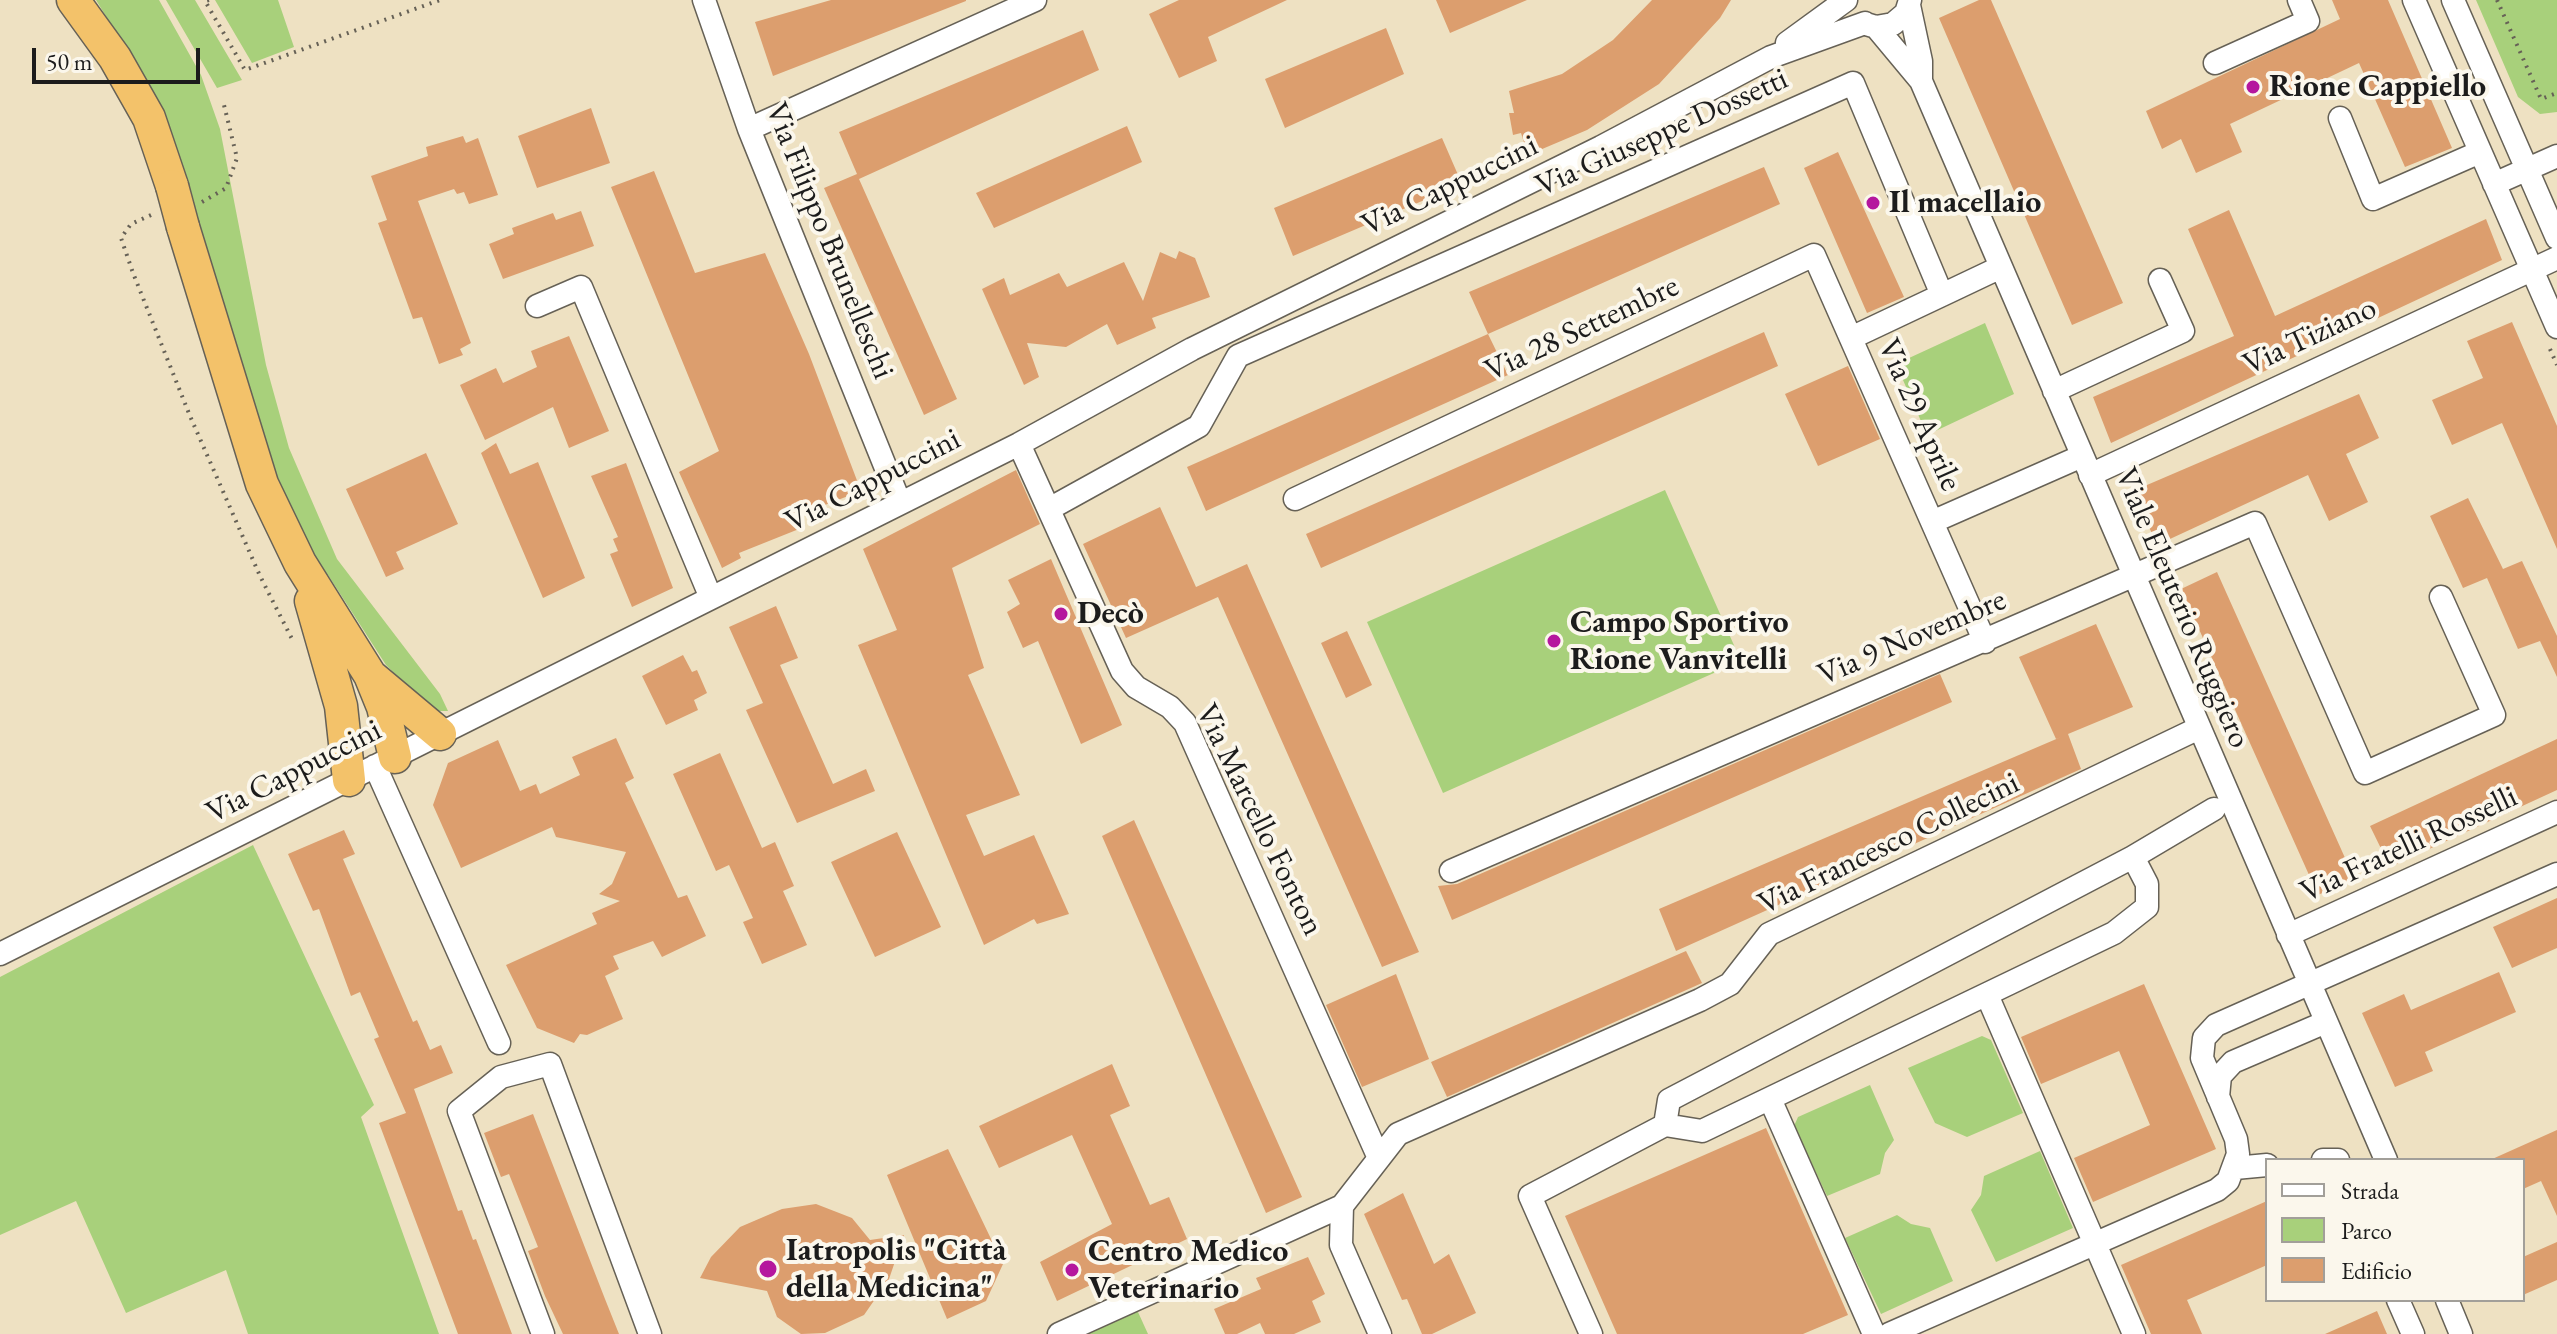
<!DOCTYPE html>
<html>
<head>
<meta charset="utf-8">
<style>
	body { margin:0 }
	#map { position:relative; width:2557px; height:1334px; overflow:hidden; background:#eee1c2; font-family:"EB Garamond",serif }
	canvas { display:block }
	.legend { position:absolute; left:2265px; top:1158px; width:260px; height:144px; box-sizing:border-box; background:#fbf7ec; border:2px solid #a29f99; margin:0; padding:10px 14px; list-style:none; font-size:24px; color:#1c1c1c }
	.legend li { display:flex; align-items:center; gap:16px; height:40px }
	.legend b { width:40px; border:2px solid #a29f99 }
	.scale { position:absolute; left:32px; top:48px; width:168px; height:36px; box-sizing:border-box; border:4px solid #1c1c1c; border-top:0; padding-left:10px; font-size:24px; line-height:28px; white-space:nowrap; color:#1c1c1c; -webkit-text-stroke:6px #fbf7ec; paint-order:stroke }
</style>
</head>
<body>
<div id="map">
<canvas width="2557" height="1334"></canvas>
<ul class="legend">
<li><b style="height:10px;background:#fff"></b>Strada</li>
<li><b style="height:22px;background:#a8d07b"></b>Parco</li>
<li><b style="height:22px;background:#dc9e6e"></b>Edificio</li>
</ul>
<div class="scale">50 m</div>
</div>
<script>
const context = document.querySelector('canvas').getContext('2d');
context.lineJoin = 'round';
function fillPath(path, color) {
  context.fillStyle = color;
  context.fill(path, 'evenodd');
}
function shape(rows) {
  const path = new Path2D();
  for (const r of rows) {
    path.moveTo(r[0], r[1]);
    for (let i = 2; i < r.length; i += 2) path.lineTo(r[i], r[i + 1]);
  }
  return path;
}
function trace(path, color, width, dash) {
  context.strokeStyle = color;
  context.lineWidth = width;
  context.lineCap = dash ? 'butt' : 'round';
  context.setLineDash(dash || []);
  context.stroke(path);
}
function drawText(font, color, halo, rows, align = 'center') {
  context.font = font + ' "EB Garamond",serif';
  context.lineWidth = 8;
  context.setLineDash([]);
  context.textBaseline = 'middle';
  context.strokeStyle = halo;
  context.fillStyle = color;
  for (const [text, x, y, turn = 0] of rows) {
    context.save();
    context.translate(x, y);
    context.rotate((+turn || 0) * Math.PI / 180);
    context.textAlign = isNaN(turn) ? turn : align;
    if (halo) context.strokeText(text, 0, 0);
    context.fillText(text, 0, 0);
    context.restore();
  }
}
fillPath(shape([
	[96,0,159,0,201,75,220,129,266,365,289,448,337,559,440,694,448,711,439,711,426,705,386,665,328,575,325,576,296,523,259,442,150,88],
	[166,0,195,0,242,80,217,88],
	[215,0,278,0,294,47,252,63],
	[2476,0,2557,0,2557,112,2540,114,2518,97],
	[1985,323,2014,394,1927,435,1896,364],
	[1665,490,1741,661,1443,793,1367,622],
	[253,845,374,1105,361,1117,439,1334,248,1334,226,1270,126,1313,76,1201,0,1235,0,977],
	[1982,1036,1991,1040,2023,1113,1967,1137,1935,1123,1908,1068],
	[1870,1085,1894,1140,1885,1153,1880,1174,1827,1196,1794,1126,1798,1117],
	[2040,1151,2073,1228,1996,1262,1971,1210,1981,1195,1984,1176],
	[1897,1215,1911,1224,1930,1228,1953,1281,1881,1314,1845,1238],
	[1133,1301,1148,1334,1064,1334]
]), '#a8d07b');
fillPath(shape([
	[831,0,966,0,966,1,773,76,755,22],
	[1179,0,1287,0,1208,37,1217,61,1179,78,1149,14],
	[1436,0,1527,0,1450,33],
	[1652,0,1731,0,1720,18,1659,84,1587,130,1528,155,1521,133,1513,135,1509,113,1514,113,1509,91,1562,74,1613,40],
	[1979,0,1991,0,2123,303,2072,325,1939,18],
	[2332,0,2388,0,2452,148,2405,167,2359,63,2230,124,2242,152,2196,173,2181,139,2162,149,2146,111,2340,19],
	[1386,28,1404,74,1285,128,1265,79],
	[1083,30,1099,70,859,179,957,399,924,415,824,188,857,174,839,132],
	[591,108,610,163,537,188,518,136],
	[1127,126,1142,162,994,228,976,193],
	[463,136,466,143,478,138,498,195,469,204,464,192,457,194,454,189,418,201,471,343,460,349,463,355,439,364,422,317,413,319,378,223,387,220,371,176,428,156,426,147],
	[1442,138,1462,184,1293,256,1274,208],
	[1838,152,1904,297,1867,313,1804,168],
	[1764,167,1780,204,1488,334,1469,292],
	[654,171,695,273,765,253,809,354,861,491,794,517,799,529,739,553,741,558,722,568,679,472,719,451,611,187],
	[2229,210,2275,316,2486,219,2502,260,2111,443,2093,397,2234,336,2188,229],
	[581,211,594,246,503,279,489,244,514,234,512,228,553,213,556,220],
	[1179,251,1195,258,1210,297,1152,318,1156,328,1117,345,1107,324,1066,347,1027,343,1039,377,1024,385,982,289,1004,278,1010,295,1059,273,1067,287,1124,262,1143,301,1160,252,1176,259],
	[2512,322,2557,426,2557,549,2502,423,2452,445,2432,400,2483,378,2467,341],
	[1764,332,1778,366,1321,568,1306,534],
	[1488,334,1508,375,1206,511,1187,467],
	[569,336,609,431,569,448,553,407,485,440,460,385,496,368,503,383,537,367,531,351],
	[1848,366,1880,439,1818,466,1785,394],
	[2359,394,2379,438,2346,454,2368,502,2329,521,2308,475,2157,545,2133,491],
	[496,443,510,474,538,462,585,578,543,598,481,453],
	[426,453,458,524,396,552,404,569,386,577,346,489],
	[626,463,673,588,632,607,610,554,618,551,613,539,618,537,591,476],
	[1016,470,1040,524,952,568,984,668,968,675,1020,795,966,815,984,856,1034,835,1069,914,1037,924,1034,919,984,945,858,645,897,630,863,549],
	[2468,498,2503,569,2522,561,2557,636,2557,677,2540,641,2518,649,2487,578,2463,588,2430,516],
	[1160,507,1196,587,1247,564,1419,952,1382,967,1218,597,1126,638,1083,544],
	[1051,559,1122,725,1081,744,1038,641,1023,648,1007,612,1020,604,1008,580],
	[2217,572,2354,878,2318,895,2181,589],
	[776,606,798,658,780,665,833,784,866,769,875,791,797,823,746,710,763,703,729,627],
	[2096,624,2133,707,2068,734,2081,769,1676,951,1659,909,2061,737,2056,739,2019,657],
	[1347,631,1372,685,1346,698,1321,643],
	[683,655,692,672,697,670,707,693,694,700,698,710,666,725,642,676],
	[1940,674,1952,702,1452,920,1438,886,1457,884],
	[616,738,634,778,625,783,678,898,687,895,706,936,662,957,653,941,613,956,619,969,605,976,623,1019,587,1035,580,1034,574,1043,537,1028,506,965,597,924,592,913,620,901,599,894,612,884,626,852,556,837,552,827,461,868,433,805,448,763,498,740,520,791,536,784,540,794,580,775,572,757],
	[2557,739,2557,790,2390,867,2370,826],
	[720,753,762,848,775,842,794,886,783,891,807,945,762,964,743,922,753,918,729,865,716,871,673,774],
	[1134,820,1302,1197,1266,1213,1102,836],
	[344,830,355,854,343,859,413,1022,417,1020,430,1050,441,1045,453,1073,414,1089,458,1211,462,1210,473,1240,476,1239,512,1334,458,1334,379,1123,406,1113,374,1039,379,1037,360,992,351,996,319,909,313,911,288,854],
	[897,832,941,927,875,957,831,862],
	[2557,898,2557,948,2512,968,2493,927],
	[1686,951,1702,983,1447,1097,1431,1062],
	[2499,972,2516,1012,2425,1052,2433,1071,2395,1087,2362,1013,2404,994,2411,1010],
	[1396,974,1429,1059,1362,1087,1326,1005],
	[2144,984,2216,1149,2093,1202,2074,1158,2150,1125,2119,1051,2041,1084,2021,1037],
	[1112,1064,1130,1106,1110,1115,1150,1205,1169,1197,1187,1239,1057,1301,1040,1262,1112,1224,1072,1135,999,1168,979,1126],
	[533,1114,605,1299,619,1334,563,1334,545,1296,528,1251,538,1247,509,1174,501,1177,484,1133],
	[1766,1128,1848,1315,1803,1334,1617,1334,1565,1216],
	[2557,1130,2557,1216,2541,1181,2523,1189,2523,1160,2490,1160],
	[948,1149,1003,1264,986,1301,947,1319,887,1175],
	[1403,1193,1434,1264,1449,1254,1476,1313,1432,1334,1422,1334,1407,1299,1402,1300,1364,1214],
	[2267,1201,2267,1265,2187,1300,2202,1334,2151,1334,2121,1265],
	[816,1204,852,1218,870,1240,904,1235,889,1279,864,1315,825,1333,801,1334,777,1317,767,1291,700,1278,711,1257,740,1227,782,1209],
	[2557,1242,2557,1280,2523,1295,2523,1257],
	[1308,1257,1325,1294,1312,1301,1321,1322,1294,1334,1265,1334,1260,1323,1237,1334,1225,1334,1214,1309,1261,1289,1256,1278],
	[2377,1311,2387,1334,2325,1334]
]), '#dc9e6e');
const minor = shape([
	[704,0,749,129,900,503],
	[2414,0,2557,327],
	[2453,0,2557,238],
	[1909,5,1921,61,1921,81],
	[1866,24,1876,27,1893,24,1906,13,1910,0],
	[1876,27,1921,81,2386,1160],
	[1787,43,1846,0],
	[2215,63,2308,21,2299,0],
	[2340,118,2373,199,2480,152],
	[749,129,1035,0],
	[2494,184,2557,156],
	[537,306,581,287,711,598],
	[1851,338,1942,295],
	[2054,391,2183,331,2160,280],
	[1019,444,1122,671,1136,687,1170,707,1185,723,1378,1156],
	[2090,475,2557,258],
	[1295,499,1814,255,1985,642],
	[1049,509,1199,426,1238,356,1853,83,1942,295,2001,267],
	[1932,522,2082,456],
	[375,766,499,1043],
	[2133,857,2214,809],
	[1451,871,2255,523,2365,773,2494,715,2441,597],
	[2288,935,2557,812],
	[0,954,1019,444,1192,349,1601,147,1771,57,1865,23],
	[1987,995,2134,1334],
	[2218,1097,2220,1076,2233,1062,2326,1022],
	[1770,1099,1874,1334],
	[2323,1160,2338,1160],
	[2235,1168,2267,1165],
	[1342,1206,1341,1245,1380,1334],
	[2398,1300,2413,1334],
	[2447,1300,2461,1334],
	[543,1334,459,1111,501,1077,550,1064,650,1334],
	[1059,1334,1342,1206,1398,1134,1700,1000,1730,984,1769,934,2199,728],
	[1591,1334,1530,1196,1665,1125,1702,1131,2114,933,2147,907,2147,884,2133,857,1669,1100,1665,1125],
	[1889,1334,2217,1190,2228,1181,2238,1154,2236,1139,2202,1058,2204,1038,2216,1025,2557,874]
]);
const highway = shape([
	[73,0,115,58,149,118,172,186],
	[183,227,262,484,300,563,370,675,383,707,395,757],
	[311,601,341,706,349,780],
	[372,677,440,734]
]);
trace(minor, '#666156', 25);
trace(highway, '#666156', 35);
trace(shape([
	[209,0,205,1,245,70,440,0],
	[2497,0,2541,99,2557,93],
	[202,202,226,188,237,158,224,105],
	[151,215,131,224,121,238,133,273,190,416,260,576,292,639],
	[2550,349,2557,365]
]), '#666156', 4, [2, 6]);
trace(minor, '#fff', 22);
trace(highway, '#f3c26a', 32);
const highwayBridge = shape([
	[172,186,183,227]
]);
trace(highwayBridge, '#666156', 35, []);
trace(highwayBridge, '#f3c26a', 32);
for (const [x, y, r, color] of [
	[2253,87,8,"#b5179e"],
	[1873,203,8,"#b5179e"],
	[1061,614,8,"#b5179e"],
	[1554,641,8,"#b5179e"],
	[768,1269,10,"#b5179e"],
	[1072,1270,8,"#b5179e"]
]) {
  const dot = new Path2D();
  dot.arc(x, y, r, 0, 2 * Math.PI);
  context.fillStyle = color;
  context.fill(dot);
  trace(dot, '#fbf7ec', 3);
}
drawText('bold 32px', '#1c1c1c', '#fbf7ec', [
	["Rione Cappiello",2269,87],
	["Il macellaio",1889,203],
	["Decò",1077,614],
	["Campo Sportivo",1570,623],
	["Rione Vanvitelli",1570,660],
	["Iatropolis \"Città",786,1251],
	["della Medicina\"",786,1288],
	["Centro Medico",1088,1252],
	["Veterinario",1088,1289]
], 'left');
drawText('32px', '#1c1c1c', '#fbf7ec', [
	["Via Giuseppe Dossetti",1662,133,-24],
	["Via Cappuccini",1450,186,-26],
	["Via Filippo Brunelleschi",829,241,68],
	["Via 28 Settembre",1582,329,-25],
	["Via Tiziano",2310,337,-25],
	["Via 29 Aprile",1919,415,66],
	["Via Cappuccini",873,481,-27],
	["Viale Eleuterio Ruggiero",2182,608,67],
	["Via 9 Novembre",1912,638,-23],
	["Via Cappuccini",294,772,-27],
	["Via Marcello Fonton",1259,820,64],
	["Via Francesco Collecini",1889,844,-26],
	["Via Fratelli Rosselli",2409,845,-25]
]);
</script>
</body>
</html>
